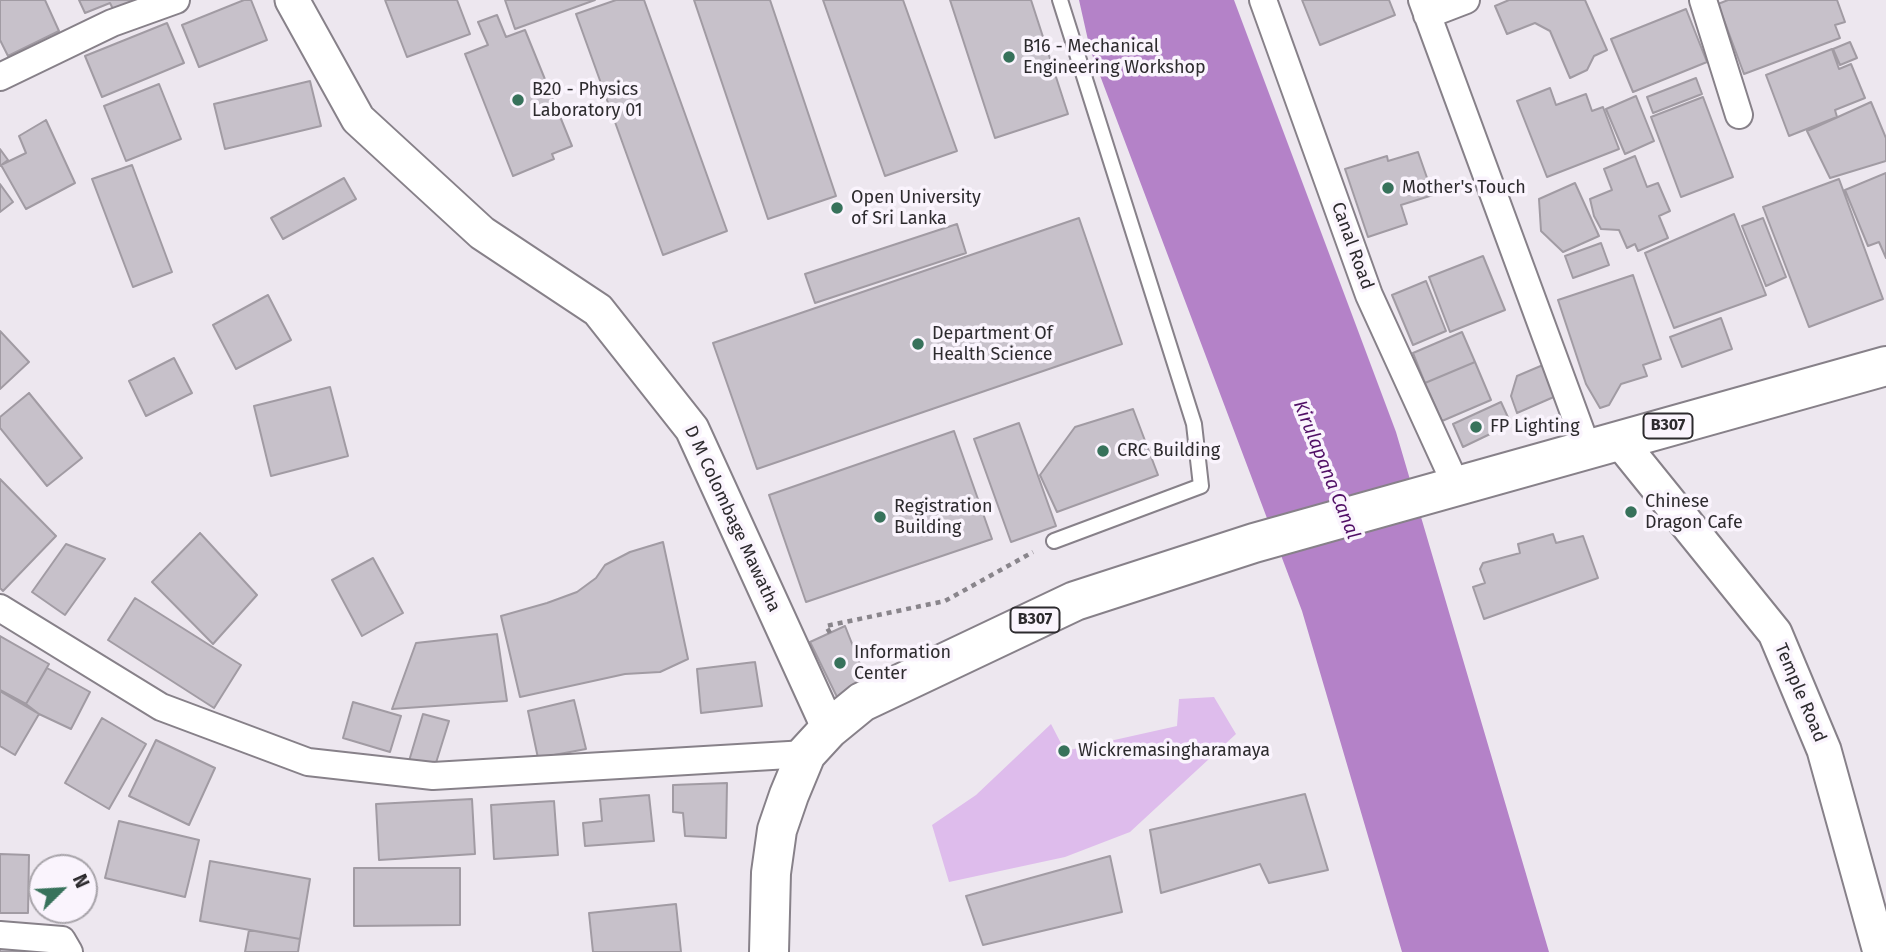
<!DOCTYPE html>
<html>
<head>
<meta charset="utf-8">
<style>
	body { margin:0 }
	#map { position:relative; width:1886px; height:952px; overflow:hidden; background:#ede7ef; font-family:"Fira Sans",sans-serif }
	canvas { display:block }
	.north { position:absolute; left:28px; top:854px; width:70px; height:70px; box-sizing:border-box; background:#faf4fd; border:2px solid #a8a4aa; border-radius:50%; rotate:66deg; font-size:19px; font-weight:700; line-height:28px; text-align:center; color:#2d2b2e }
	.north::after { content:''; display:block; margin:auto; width:24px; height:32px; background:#37725b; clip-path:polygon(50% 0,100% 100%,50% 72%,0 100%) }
</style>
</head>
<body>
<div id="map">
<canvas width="1886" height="952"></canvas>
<div class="north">N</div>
</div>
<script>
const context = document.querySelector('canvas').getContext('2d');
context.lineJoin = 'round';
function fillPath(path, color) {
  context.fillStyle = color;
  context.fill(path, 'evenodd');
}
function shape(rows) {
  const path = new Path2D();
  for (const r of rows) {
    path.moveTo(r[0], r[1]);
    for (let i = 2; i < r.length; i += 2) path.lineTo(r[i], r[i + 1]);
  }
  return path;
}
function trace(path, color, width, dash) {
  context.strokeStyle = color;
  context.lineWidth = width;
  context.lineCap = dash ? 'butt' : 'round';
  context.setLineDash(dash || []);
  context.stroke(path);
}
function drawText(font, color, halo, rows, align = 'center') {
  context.font = font + ' "Fira Sans",sans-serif';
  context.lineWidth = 7;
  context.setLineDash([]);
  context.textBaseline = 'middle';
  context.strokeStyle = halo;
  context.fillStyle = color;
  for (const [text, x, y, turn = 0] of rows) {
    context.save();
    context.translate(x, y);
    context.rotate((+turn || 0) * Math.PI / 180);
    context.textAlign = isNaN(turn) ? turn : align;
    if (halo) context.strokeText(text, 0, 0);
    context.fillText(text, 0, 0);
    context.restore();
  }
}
fillPath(shape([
	[1214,697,1236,734,1130,832,1065,857,949,882,932,825,976,795,1051,724,1065,751,1177,726,1179,699]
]), '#debcec');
fillPath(shape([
	[1079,0,1234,0,1396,432,1549,952,1402,952,1302,611,1090,49]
]), '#b482c8');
const building = shape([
	[0,0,45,0,59,31,8,56,0,40,0,0],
	[79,0,148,0,115,13,110,3,85,13,79,0],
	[244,0,251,0,267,40,199,67,182,25,244,0],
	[385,0,457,0,470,34,407,57,385,0],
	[505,0,595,0,515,29,505,0],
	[616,0,644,0,727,231,663,255,576,14,616,0],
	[694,0,770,0,836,196,768,219,694,0],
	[823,0,903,0,957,151,885,176,823,0],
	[950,0,1031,0,1068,114,995,138,950,0],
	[1302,0,1389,0,1395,15,1320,45,1302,0],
	[1509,0,1585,0,1607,50,1594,56,1587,70,1570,78,1550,31,1535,23,1507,34,1495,6,1509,0],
	[1728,0,1837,0,1845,22,1835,25,1840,38,1744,74,1718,4,1728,0],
	[1686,9,1707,62,1633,92,1611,39,1686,9],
	[497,15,506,37,525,30,572,146,552,154,554,159,513,176,465,54,488,45,478,22,497,15],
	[167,23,184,63,102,97,85,56,167,23],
	[1850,42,1857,58,1840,65,1833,49,1850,42],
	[1832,49,1839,69,1851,64,1865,98,1835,110,1837,117,1789,136,1766,75,1832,49],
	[1696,78,1702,94,1653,113,1647,97,1696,78],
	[310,81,321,126,225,149,214,104,310,81],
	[159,84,181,139,126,161,104,106,159,84],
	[1550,88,1556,105,1586,94,1592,111,1603,107,1619,149,1547,177,1517,101,1550,88],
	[1636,96,1654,141,1625,154,1606,109,1636,96],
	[1703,97,1733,177,1681,197,1651,117,1703,97],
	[1871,102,1886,138,1886,161,1830,178,1807,131,1871,102],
	[46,120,75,183,26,209,1,165,26,153,19,136,46,120],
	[0,149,8,160,0,166,0,149],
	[1418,152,1433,195,1401,205,1407,224,1368,237,1345,169,1387,156,1388,161,1418,152],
	[1635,156,1647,187,1658,183,1670,211,1659,216,1668,238,1638,251,1635,244,1627,248,1619,230,1601,229,1594,216,1590,199,1612,190,1604,169,1635,156],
	[132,165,172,272,133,287,92,179,132,165],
	[1886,173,1886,258,1879,242,1868,246,1845,190,1886,173],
	[344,178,356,199,283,239,271,218,344,178],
	[1839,179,1883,299,1809,327,1763,207,1839,179],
	[1575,183,1599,236,1563,252,1541,231,1539,199,1575,183],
	[0,184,13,202,0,212,0,184],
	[1734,214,1766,295,1674,328,1645,253,1734,214],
	[1079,218,1122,344,757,469,713,343,1079,218],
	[1763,218,1786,277,1766,286,1742,226,1763,218],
	[957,224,966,253,815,303,805,274,957,224],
	[1601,243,1609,265,1573,278,1565,256,1601,243],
	[1483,256,1505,310,1450,332,1429,277,1483,256],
	[1633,275,1661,359,1643,365,1647,376,1621,384,1609,405,1600,408,1586,384,1558,300,1633,275],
	[1426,281,1446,331,1413,345,1392,295,1426,281],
	[268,295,291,340,236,369,213,325,268,295],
	[1721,318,1732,349,1682,367,1670,337,1721,318],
	[0,331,29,362,0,389,0,331],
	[1462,332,1475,362,1425,383,1413,353,1462,332],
	[174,358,192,393,146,416,129,381,174,358],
	[1475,362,1491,400,1442,421,1425,383,1475,362],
	[1543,365,1556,396,1517,413,1511,396,1517,376,1543,365],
	[330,387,348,456,271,476,254,406,330,387],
	[29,393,82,458,47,486,0,428,0,417,29,393],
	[1501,402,1511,424,1463,447,1453,424,1501,402],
	[1133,409,1158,475,1057,512,1040,475,1075,427,1133,409],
	[1019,423,1056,526,1011,542,974,439,1019,423],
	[954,431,992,539,806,602,769,495,954,431],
	[0,479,56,536,3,591,0,588,0,479],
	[200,533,257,595,213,644,152,582,200,533],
	[1553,534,1556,543,1583,536,1598,578,1484,619,1473,587,1485,583,1480,569,1483,563,1520,553,1518,544,1553,534],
	[663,542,688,659,660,672,625,674,520,697,501,616,547,603,577,592,596,578,605,565,630,552,663,542],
	[66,544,105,559,65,615,32,592,66,544],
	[373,558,403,613,362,636,332,580,373,558],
	[135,598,241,665,214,708,108,640,135,598],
	[845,626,868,684,838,699,810,642,845,626],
	[497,634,507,701,392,709,416,643,497,634],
	[0,636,49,664,26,704,0,690,0,636],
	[755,662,762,706,701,713,697,669,755,662],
	[47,668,90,692,71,729,39,714,26,704,47,668],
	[0,691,39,714,15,755,0,746,0,691],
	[574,700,586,749,538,758,528,711,574,700],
	[353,702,401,716,390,752,343,738,353,702],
	[423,714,449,721,435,766,409,761,423,714],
	[102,718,146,744,109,809,65,783,102,718],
	[156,740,215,768,189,825,129,796,156,740],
	[727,783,726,838,685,836,683,813,673,812,673,785,727,783],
	[1305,794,1328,870,1269,883,1260,864,1161,893,1150,830,1305,794],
	[649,795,654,841,585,846,583,823,602,821,600,799,649,795],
	[472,799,475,854,379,860,376,804,472,799],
	[554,801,558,855,494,859,491,805,554,801],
	[119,821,199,840,185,897,105,878,119,821],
	[0,854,29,855,28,913,0,913,0,854],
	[1110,856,1122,912,983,945,966,896,1110,856],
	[210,861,310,879,300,939,200,921,210,861],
	[354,868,460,868,460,925,354,926,354,868],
	[676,904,681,952,593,952,589,913,676,904],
	[249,930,300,939,298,952,245,952,249,930],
	[53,947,53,952,0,952,0,949,53,947]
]);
fillPath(building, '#c7c1ca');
trace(building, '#a19ba3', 2);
const service = shape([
	[1054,541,1201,486,1194,424,1060,0]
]);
const minor = shape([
	[1263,0,1369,295,1456,485],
	[1422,0,1587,448],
	[1703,0,1739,115],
	[1427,15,1466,0],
	[0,77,112,23,176,0],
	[0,608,161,707,308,762,433,776,806,754],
	[0,935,62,940,69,952]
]);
const tertiary = shape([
	[292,0,358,119,482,233,598,310,692,429,829,729],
	[1619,440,1775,633,1824,750,1880,952]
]);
const primary = shape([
	[769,952,771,873,777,830,789,795,806,754,829,729,862,702,1075,601,1254,543,1886,366]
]);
trace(service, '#878189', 18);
trace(minor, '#878189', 30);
trace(tertiary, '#878189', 37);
trace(primary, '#878189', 42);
trace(shape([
	[830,633,826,626,945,601,1033,552]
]), '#89858b', 4.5, [5, 5]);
trace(service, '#fff', 14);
trace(minor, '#fff', 26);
trace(tertiary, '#fff', 33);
trace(primary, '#fff', 38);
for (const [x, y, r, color] of [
	[1009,57,7,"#37725b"],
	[518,100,7,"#37725b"],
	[1388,188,7,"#37725b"],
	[837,208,7,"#37725b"],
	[918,344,7,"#37725b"],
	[1476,427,7,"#37725b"],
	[1103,451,7,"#37725b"],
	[1631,512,7,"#37725b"],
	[880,517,7,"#37725b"],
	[840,663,7,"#37725b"],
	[1064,751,7,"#37725b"]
]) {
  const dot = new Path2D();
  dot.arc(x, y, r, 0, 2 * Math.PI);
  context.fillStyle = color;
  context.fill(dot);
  trace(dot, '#faf4fd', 2.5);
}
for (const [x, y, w] of [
	[1668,426,49],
	[1035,620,49]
]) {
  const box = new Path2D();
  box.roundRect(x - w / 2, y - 12.5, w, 25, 5);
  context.fillStyle = '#faf4fd';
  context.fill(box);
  trace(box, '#2d2b2e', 2);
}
drawText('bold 16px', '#2d2b2e', null, [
	["B307",1668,426],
	["B307",1035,620]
]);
drawText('18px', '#2d2b2e', '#faf4fd', [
	["B16 - Mechanical",1023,47],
	["Engineering Workshop",1023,68],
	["B20 - Physics",532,90],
	["Laboratory 01",532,111],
	["Mother's Touch",1402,188],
	["Open University",851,198],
	["of Sri Lanka",851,219],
	["Department Of",932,334],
	["Health Science",932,355],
	["FP Lighting",1490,427],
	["CRC Building",1117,451],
	["Chinese",1645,502],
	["Dragon Cafe",1645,523],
	["Registration",894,507],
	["Building",894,528],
	["Information",854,653],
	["Center",854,674],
	["Wickremasingharamaya",1078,751]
], 'left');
drawText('18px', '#2d2b2e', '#faf4fd', [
	["Canal Road",1352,246,70],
	["D M Colombage Mawatha",732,519,65],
	["Temple Road",1800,693,67]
]);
drawText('italic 19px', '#500f65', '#faf4fd', [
	["Kirulapana Canal",1326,470,68]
]);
</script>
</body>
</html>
